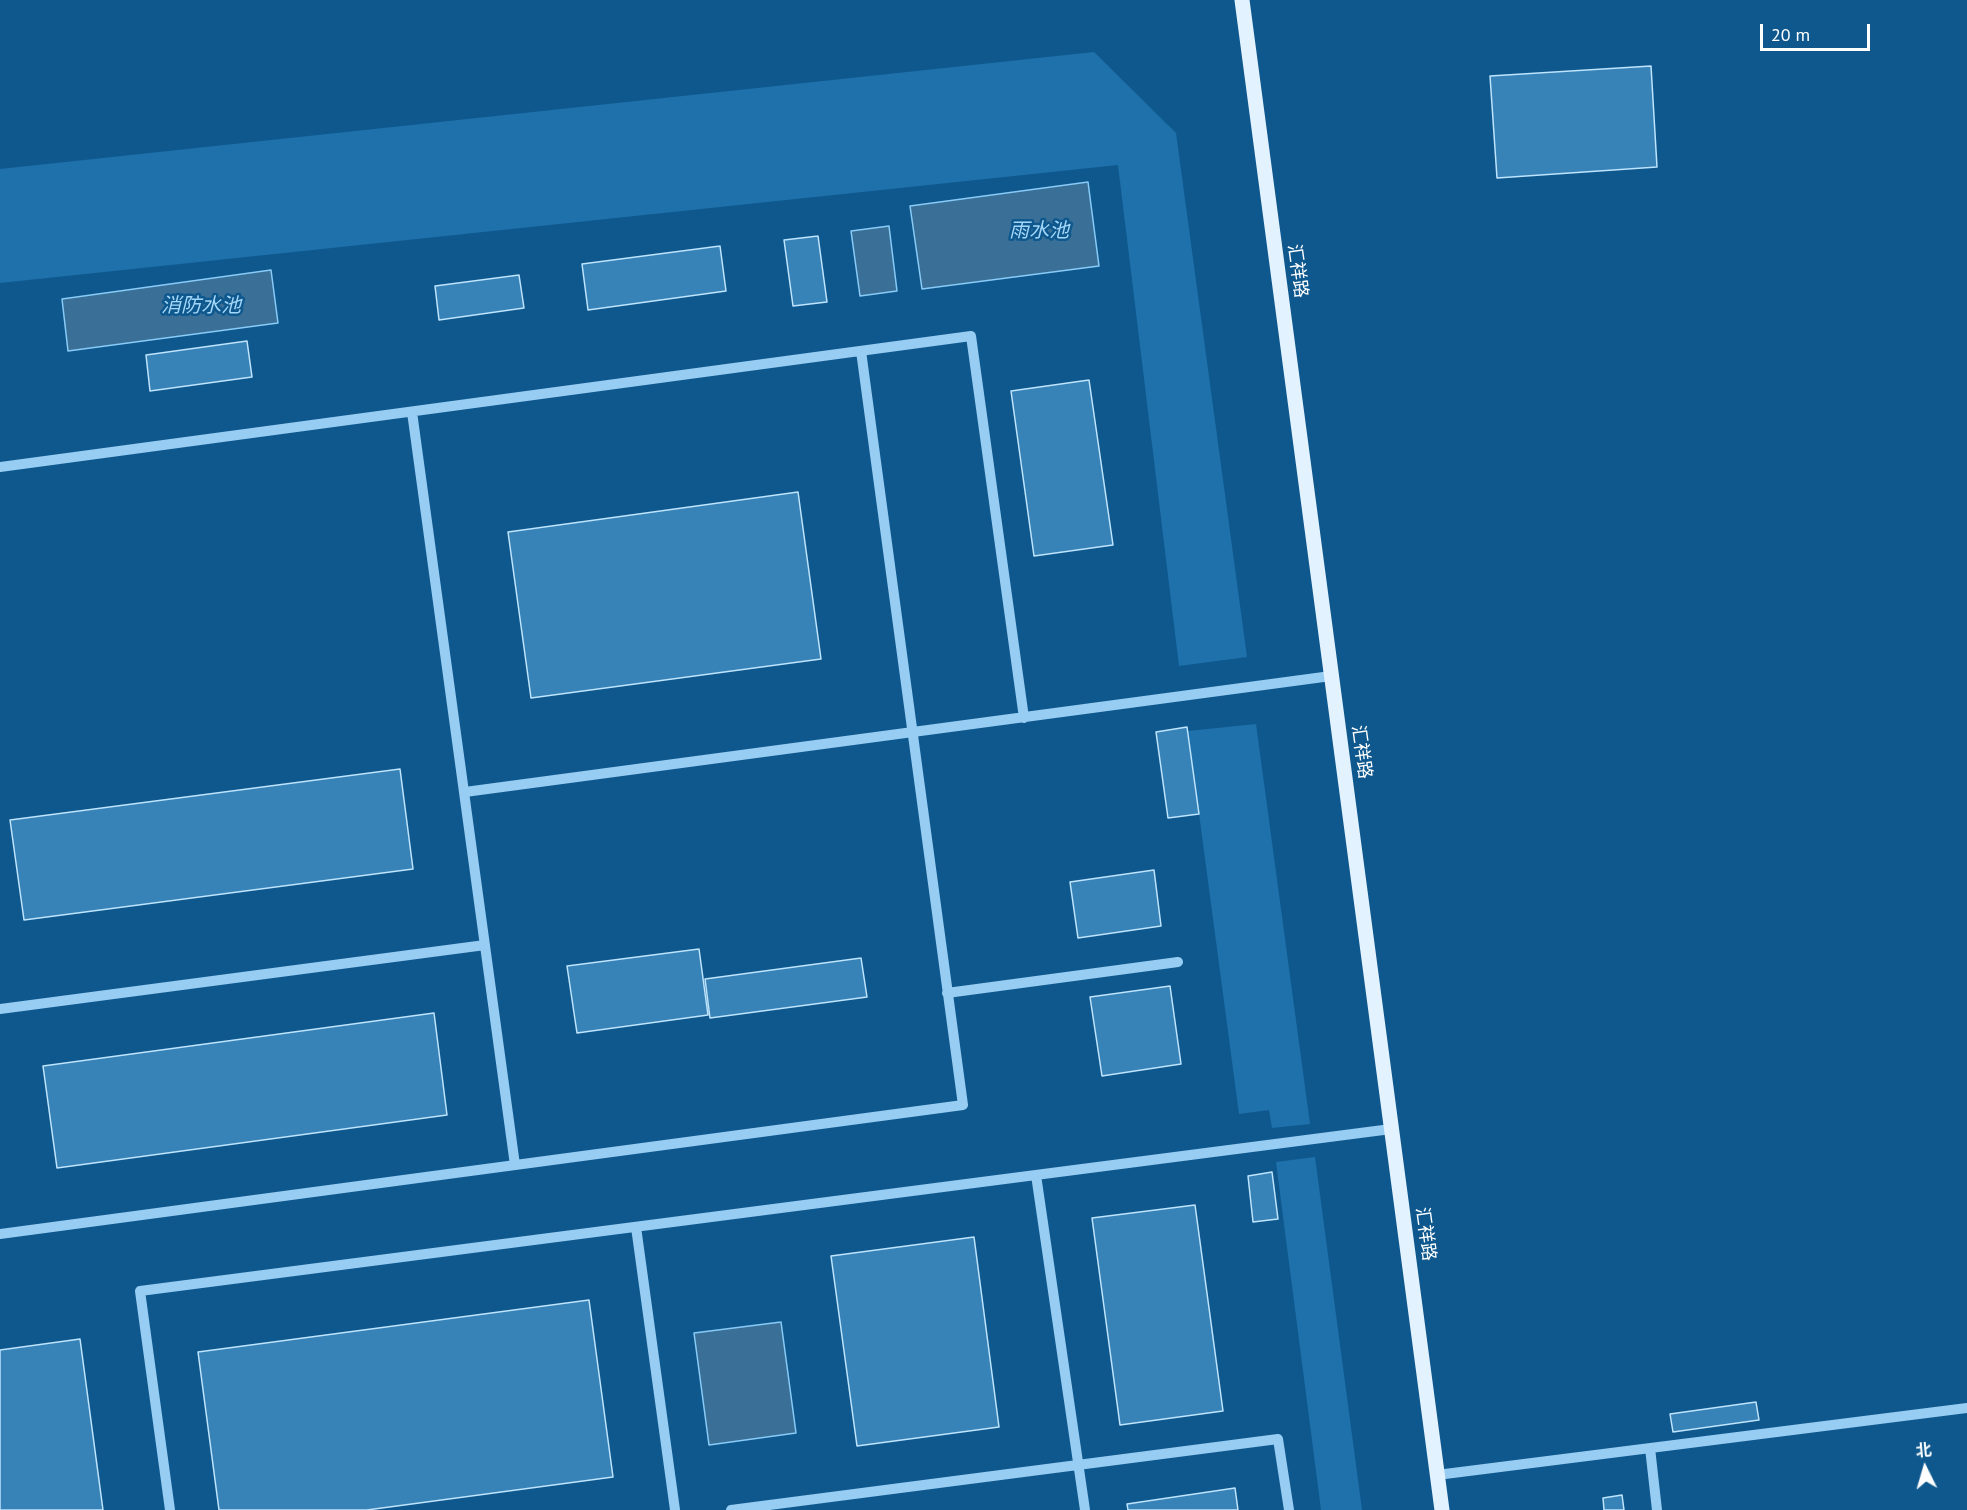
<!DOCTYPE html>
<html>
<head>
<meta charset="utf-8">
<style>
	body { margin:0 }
	#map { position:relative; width:1967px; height:1510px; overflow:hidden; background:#0f588e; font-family:"PT Sans","Noto Sans SC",sans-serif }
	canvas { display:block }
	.north { position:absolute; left:1895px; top:1438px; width:60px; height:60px; -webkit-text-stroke:4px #0f588e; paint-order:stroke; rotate:355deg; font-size:16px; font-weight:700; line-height:24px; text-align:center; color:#fff }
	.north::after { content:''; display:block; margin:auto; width:21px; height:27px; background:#fff; clip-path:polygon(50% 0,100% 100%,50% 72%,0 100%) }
	.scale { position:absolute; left:1760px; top:24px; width:110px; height:27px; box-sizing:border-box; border:3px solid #fff; border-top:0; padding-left:8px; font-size:18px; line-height:21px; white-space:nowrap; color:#fff; -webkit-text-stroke:4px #0f588e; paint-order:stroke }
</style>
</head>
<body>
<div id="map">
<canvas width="1967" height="1510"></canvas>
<div class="north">北</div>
<div class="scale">20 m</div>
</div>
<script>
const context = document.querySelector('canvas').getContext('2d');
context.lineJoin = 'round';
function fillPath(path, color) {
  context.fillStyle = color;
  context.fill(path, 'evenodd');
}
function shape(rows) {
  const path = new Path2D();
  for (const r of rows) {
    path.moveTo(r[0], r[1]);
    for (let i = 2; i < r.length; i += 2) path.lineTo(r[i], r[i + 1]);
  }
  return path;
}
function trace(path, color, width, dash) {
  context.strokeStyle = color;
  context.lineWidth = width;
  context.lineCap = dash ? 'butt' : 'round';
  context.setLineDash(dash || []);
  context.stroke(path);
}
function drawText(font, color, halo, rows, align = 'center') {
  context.font = font + ' "PT Sans","Noto Sans SC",sans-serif';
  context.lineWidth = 5;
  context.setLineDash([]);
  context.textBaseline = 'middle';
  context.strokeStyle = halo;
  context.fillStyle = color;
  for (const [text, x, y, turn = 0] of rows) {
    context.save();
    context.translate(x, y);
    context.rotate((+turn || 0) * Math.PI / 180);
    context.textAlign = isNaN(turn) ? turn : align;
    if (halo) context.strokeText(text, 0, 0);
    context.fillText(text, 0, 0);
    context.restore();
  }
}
fillPath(shape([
	[1094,52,1176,133,1247,657,1179,666,1118,165,0,283,0,169],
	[1256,724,1310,1124,1272,1128,1269,1110,1239,1114,1188,731],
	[1315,1157,1362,1510,1321,1510,1276,1162]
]), '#1e71ab');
const water = shape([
	[1088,182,1099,266,922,289,910,206,1088,182],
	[889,226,897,291,860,296,851,231,889,226],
	[271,270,278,323,68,351,62,299,271,270],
	[781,1322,796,1433,709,1445,694,1333,781,1322]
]);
fillPath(water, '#3a7097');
trace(water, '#88cbf7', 1.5);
const building = shape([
	[1651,66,1657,167,1497,178,1490,76,1651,66],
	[818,236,827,302,793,306,784,240,818,236],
	[720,246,726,291,588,310,582,264,720,246],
	[519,275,524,308,439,320,435,286,519,275],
	[247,341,252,377,150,391,146,355,247,341],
	[1089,380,1113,545,1034,556,1011,391,1089,380],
	[798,492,821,659,531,698,508,532,798,492],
	[1187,727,1199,814,1168,818,1156,732,1187,727],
	[400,769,413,869,24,920,10,820,400,769],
	[1154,870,1161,926,1078,938,1070,882,1154,870],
	[699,949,708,1015,577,1033,567,966,699,949],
	[861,958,867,997,710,1018,705,979,861,958],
	[1170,986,1181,1064,1102,1076,1090,997,1170,986],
	[434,1013,447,1115,57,1168,43,1066,434,1013],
	[1272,1172,1278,1219,1253,1222,1248,1176,1272,1172],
	[1195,1205,1223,1411,1120,1425,1092,1218,1195,1205],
	[974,1237,999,1427,857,1446,831,1256,974,1237],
	[589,1300,613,1477,367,1510,219,1510,198,1352,589,1300],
	[80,1339,103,1510,0,1510,0,1350,80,1339],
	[1756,1402,1759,1420,1673,1432,1670,1414,1756,1402],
	[1235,1488,1238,1510,1128,1510,1127,1504,1235,1488],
	[1622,1495,1624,1510,1604,1510,1603,1498,1622,1495]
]);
fillPath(building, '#3782b7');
trace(building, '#bee4fe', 1.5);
trace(shape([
	[412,412,515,1165],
	[0,467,971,336,1024,718],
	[465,792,1331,676],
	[947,993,1178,962],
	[0,1009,485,945],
	[1036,1175,1085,1510],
	[636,1227,675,1510],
	[0,1234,963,1105,861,351],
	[1650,1448,1657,1510],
	[1437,1475,1967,1408],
	[170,1510,140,1291,1391,1129],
	[731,1510,1278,1439,1289,1510]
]), '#97cdf3', 10);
trace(shape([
	[1242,0,1442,1510]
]), '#e3f2ff', 15);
drawText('18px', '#fff', '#0f588e', [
	["汇祥路",1297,271,82],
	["汇祥路",1361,752,82],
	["汇祥路",1425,1234,82]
]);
drawText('italic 20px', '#a3d7fa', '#0f588e', [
	["雨水池",1039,231],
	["消防水池",201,306]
]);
</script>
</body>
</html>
